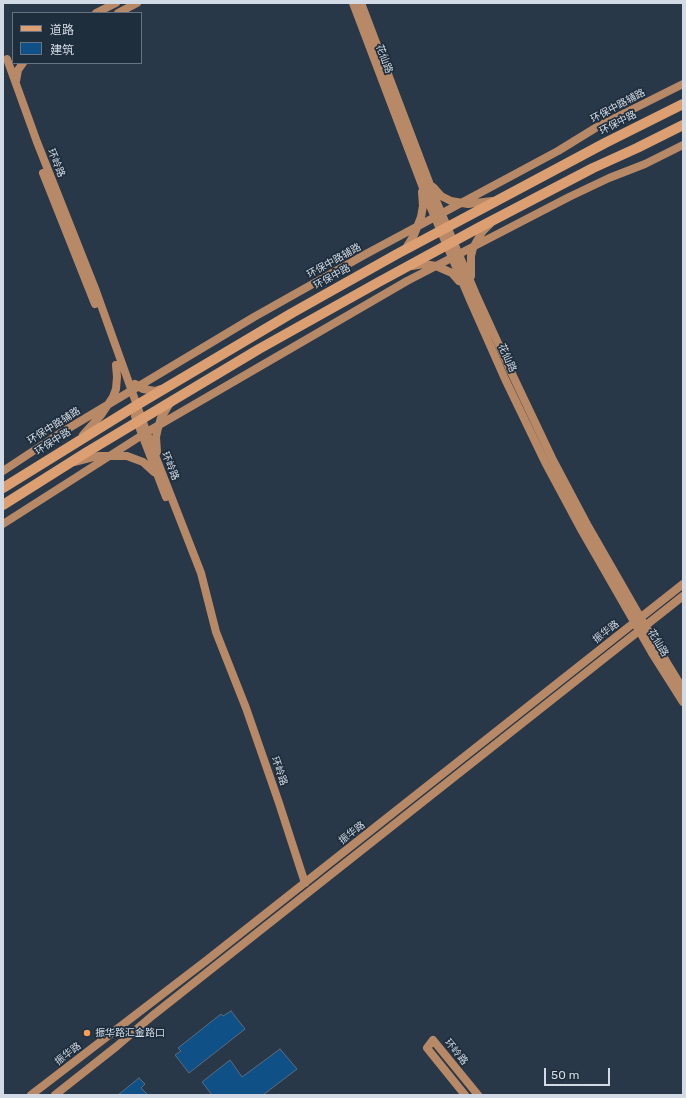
<!DOCTYPE html>
<html>
<head>
<meta charset="utf-8">
<style>
	body { margin:0 }
	#map { position:relative; width:686px; height:1098px; overflow:hidden; background:#293848; font-family:Rubik,"Noto Sans SC",sans-serif }
	canvas { display:block }
	.frame { position:absolute; inset:0; border:4px solid #d2dbe5; pointer-events:none }
	.legend { position:absolute; left:12px; top:12px; width:130px; height:52px; box-sizing:border-box; background:#1f2e3d; border:1px solid #677380; margin:0; padding:5px 7px; list-style:none; font-size:12px; color:#d2dbe5 }
	.legend li { display:flex; align-items:center; gap:8px; height:20px }
	.legend b { width:20px; border:1px solid #677380 }
	.scale { position:absolute; left:544px; top:1068px; width:66px; height:18px; box-sizing:border-box; border:2px solid #d2dbe5; border-top:0; padding-left:5px; font-size:12px; line-height:14px; white-space:nowrap; color:#d2dbe5; -webkit-text-stroke:3px #1f2e3d; paint-order:stroke }
</style>
</head>
<body>
<div id="map">
<canvas width="686" height="1098"></canvas>
<div class="frame"></div>
<ul class="legend">
<li><b style="height:5px;background:#dc9f72"></b>道路</li>
<li><b style="height:11px;background:#0f5087"></b>建筑</li>
</ul>
<div class="scale">50 m</div>
</div>
<script>
const context = document.querySelector('canvas').getContext('2d');
context.lineJoin = 'round';
function fillPath(path, color) {
  context.fillStyle = color;
  context.fill(path, 'evenodd');
}
function shape(rows) {
  const path = new Path2D();
  for (const r of rows) {
    path.moveTo(r[0], r[1]);
    for (let i = 2; i < r.length; i += 2) path.lineTo(r[i], r[i + 1]);
  }
  return path;
}
function trace(path, color, width, dash) {
  context.strokeStyle = color;
  context.lineWidth = width;
  context.lineCap = dash ? 'butt' : 'round';
  context.setLineDash(dash || []);
  context.stroke(path);
}
function drawText(font, color, halo, rows, align = 'center') {
  context.font = font + ' Rubik,"Noto Sans SC",sans-serif';
  context.lineWidth = 3.5;
  context.setLineDash([]);
  context.textBaseline = 'middle';
  context.strokeStyle = halo;
  context.fillStyle = color;
  for (const [text, x, y, turn = 0] of rows) {
    context.save();
    context.translate(x, y);
    context.rotate((+turn || 0) * Math.PI / 180);
    context.textAlign = isNaN(turn) ? turn : align;
    if (halo) context.strokeText(text, 0, 0);
    context.fillText(text, 0, 0);
    context.restore();
  }
}
const building = shape([
	[231,1011,245,1029,189,1073,175,1055,181,1051,178,1048,221,1014,223,1016,231,1011],
	[280,1049,297,1069,263,1095,212,1095,202,1082,230,1060,242,1077,280,1049],
	[139,1078,145,1084,141,1088,148,1095,118,1095,139,1078]
]);
fillPath(building, '#0f5087');
trace(building, '#5b6c7e', 1);
trace(shape([
	[353,3,428,201,470,300,505,379,545,462,582,531,652,653,683,702],
	[361,3,435,198,477,297,513,376,552,458,588,526,658,648,683,689],
	[96,13,116,3],
	[118,13,137,3],
	[7,59,37,142,96,291,153,450,201,573,216,632,246,708,279,803,305,883],
	[16,81,18,70,23,63],
	[43,173,95,304],
	[433,187,441,196,451,201,468,204,492,201],
	[406,248,414,235,421,217,423,206,422,192],
	[412,266,424,264,436,266,452,273,459,281],
	[471,276,471,256,473,248,482,232,490,224],
	[135,384,143,389,155,391,161,389],
	[135,416,166,497],
	[83,435,101,415,113,397,116,389,117,377,116,365],
	[157,452,156,437,158,428,161,418,170,403],
	[75,462,98,456,127,456,143,462,154,472],
	[3,471,59,434,254,317,366,254,558,151,597,127,683,84],
	[3,524,147,432,407,281,569,197,609,178,645,164,683,145],
	[31,1095,207,960,683,584],
	[55,1095,117,1046,152,1016,683,596],
	[465,1095,427,1048,433,1040,478,1095]
]), '#b88967', 8);
trace(shape([
	[3,488,137,405,292,313,397,254,605,143,683,104],
	[3,505,87,452,172,401,259,349,377,283,480,227,593,168,637,148,683,125]
]), '#dc9f72', 10);
for (const [x, y, r, color] of [
	[87,1033,4,"#fc9e52"]
]) {
  const dot = new Path2D();
  dot.arc(x, y, r, 0, 2 * Math.PI);
  context.fillStyle = color;
  context.fill(dot);
  trace(dot, '#1f2e3d', 1.5);
}
drawText('10px', '#d2dbe5', '#1f2e3d', [
	["花仙路",384,59,69],
	["环保中路辅路",618,106,-28],
	["环保中路",618,123,-27],
	["环岭路",56,163,68],
	["环保中路辅路",334,261,-29],
	["环保中路",332,277,-29],
	["花仙路",507,358,66],
	["环保中路辅路",54,426,-32],
	["环保中路",53,442,-33],
	["环岭路",170,466,68],
	["振华路",606,632,-38],
	["花仙路",658,643,59],
	["环岭路",279,771,71],
	["振华路",352,833,-38],
	["环岭路",456,1052,51],
	["振华路",68,1054,-38]
]);
drawText('10px', '#d2dbe5', '#1f2e3d', [
	["振华路汇金路口",95,1033]
], 'left');
</script>
</body>
</html>
